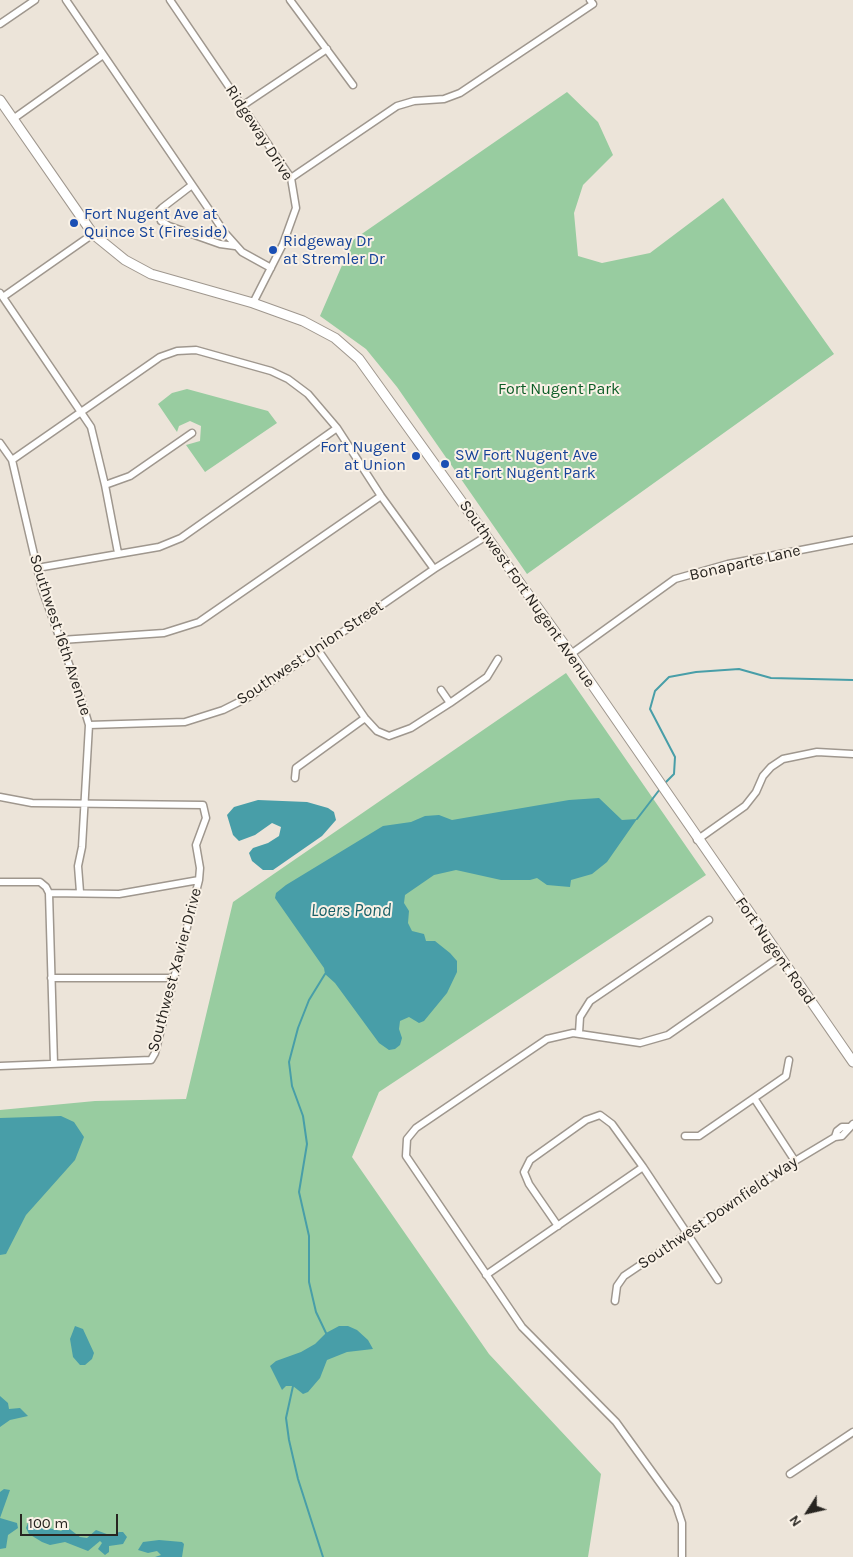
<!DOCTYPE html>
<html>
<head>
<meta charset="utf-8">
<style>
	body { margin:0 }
	#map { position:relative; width:853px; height:1557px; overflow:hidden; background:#ece4d9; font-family:Karla,sans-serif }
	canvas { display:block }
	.north { position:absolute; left:783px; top:1487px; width:50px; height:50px; -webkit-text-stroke:4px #f9f1e6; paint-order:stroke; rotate:235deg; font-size:14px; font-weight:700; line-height:20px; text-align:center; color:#282521 }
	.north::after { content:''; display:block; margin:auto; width:18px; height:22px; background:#282521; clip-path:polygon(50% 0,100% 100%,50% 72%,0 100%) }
	.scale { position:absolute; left:20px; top:1514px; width:98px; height:22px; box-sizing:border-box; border:2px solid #282521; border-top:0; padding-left:6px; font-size:15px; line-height:18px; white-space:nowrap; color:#282521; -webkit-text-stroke:4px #f9f1e6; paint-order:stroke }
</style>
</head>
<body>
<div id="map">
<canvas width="853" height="1557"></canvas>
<div class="north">N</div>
<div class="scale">100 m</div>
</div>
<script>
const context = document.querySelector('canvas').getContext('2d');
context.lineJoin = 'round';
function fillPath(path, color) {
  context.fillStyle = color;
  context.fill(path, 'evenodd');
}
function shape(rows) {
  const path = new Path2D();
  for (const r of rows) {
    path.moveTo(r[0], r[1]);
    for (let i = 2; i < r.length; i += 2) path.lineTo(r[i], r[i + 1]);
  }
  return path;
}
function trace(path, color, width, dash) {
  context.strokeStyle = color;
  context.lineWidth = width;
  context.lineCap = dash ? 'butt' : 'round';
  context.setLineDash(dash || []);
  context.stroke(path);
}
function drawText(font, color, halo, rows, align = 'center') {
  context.font = font + ' Karla,sans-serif';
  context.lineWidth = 4;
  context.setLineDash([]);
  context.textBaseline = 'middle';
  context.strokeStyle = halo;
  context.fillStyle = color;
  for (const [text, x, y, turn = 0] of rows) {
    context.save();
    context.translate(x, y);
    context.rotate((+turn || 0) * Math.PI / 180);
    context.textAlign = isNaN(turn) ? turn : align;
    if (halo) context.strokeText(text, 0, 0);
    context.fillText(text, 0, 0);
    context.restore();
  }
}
fillPath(shape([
	[567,92,598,122,613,155,583,185,574,213,578,256,602,263,650,253,723,198,834,354,527,574,397,387,366,349,320,316,353,240],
	[187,389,268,411,277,423,205,472,186,445,200,441,201,426,190,421,179,426,177,432,158,404,172,393],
	[566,673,706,875,379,1092,352,1157,489,1354,601,1474,588,1557,0,1557,0,1110,95,1101,186,1099,233,902]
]), '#98cca0');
fillPath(shape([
	[599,798,622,820,637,819,607,862,592,874,571,880,570,887,547,885,537,878,530,880,501,880,456,870,434,875,405,895,404,903,409,911,408,923,412,931,424,934,426,941,435,941,450,953,457,961,457,972,447,993,424,1021,419,1023,409,1017,400,1021,399,1029,402,1038,400,1045,395,1049,389,1050,379,1043,335,983,325,974,324,968,275,898,276,893,286,885,383,826,411,822,425,816,439,815,452,820,569,800],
	[258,800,307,802,328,808,334,812,336,820,322,836,273,870,263,870,252,861,249,853,253,848,268,843,279,836,281,827,272,823,255,835,239,841,233,835,227,815,234,807],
	[61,1116,74,1122,84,1137,75,1160,26,1215,6,1254,0,1255,0,1118],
	[75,1326,83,1329,94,1353,92,1359,85,1365,80,1365,73,1357,70,1339],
	[339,1326,348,1326,357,1330,368,1340,373,1349,347,1352,327,1360,320,1378,308,1392,303,1394,293,1386,286,1386,282,1390,270,1366,276,1361,301,1352,315,1344,326,1333],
	[0,1396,8,1403,9,1409,20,1408,28,1416,10,1420,0,1427],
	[4,1489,10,1490,0,1518,17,1523,18,1528,8,1535,6,1548,0,1549,0,1492],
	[28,1523,61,1531,67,1527,80,1537,87,1538,96,1530,112,1536,119,1532,123,1532,127,1537,123,1544,109,1546,109,1552,105,1555,98,1549,102,1543,100,1541,88,1551,65,1542,50,1545,42,1542,29,1534,26,1528],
	[159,1540,182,1542,184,1544,182,1557,155,1557,161,1555,157,1551,148,1553,138,1550,143,1542]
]), '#489ea8');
trace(shape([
	[665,783,674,774,675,757,650,709,655,691,669,677,696,672,739,669,771,678,853,680],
	[637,819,660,789],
	[325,974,309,1000,298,1028,289,1062,292,1086,303,1116,307,1144,299,1192,309,1236,309,1282,316,1312,326,1333],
	[293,1386,286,1418,289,1440,298,1479,323,1557]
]), '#489ea8', 2);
const street = shape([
	[66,0,225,233,242,252,271,268],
	[170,0,291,178,296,208,283,244,253,303],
	[290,0,353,85],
	[0,24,35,0],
	[242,106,327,49],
	[13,119,103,55],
	[291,178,397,106,414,101,444,99,460,93,593,4,590,0],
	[192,185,162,208,159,211,161,221,169,226,220,244,235,246],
	[0,293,91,427,105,485,118,553],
	[3,297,93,234],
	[0,443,12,460,42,589,79,692,89,725,82,847,78,866,80,892],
	[12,460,160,357,177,351,196,350,271,371,288,379,308,394,337,428,381,496,434,569],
	[105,485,130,476,192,433],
	[37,568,159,547,181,538,337,428],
	[61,640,164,633,199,622,381,496],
	[318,650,365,718,377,731,389,736,411,728,450,703,487,677,498,659],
	[571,654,675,579,728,564,853,540],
	[441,690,450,703],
	[89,725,185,722,223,710,247,698,434,569,485,537],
	[295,778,296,768,365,718],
	[0,797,32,803,203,805,206,818,196,845,200,868,199,880,119,894,49,893],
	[697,840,745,806,756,792,763,776,771,767,783,759,817,752,853,754],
	[0,882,40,882,46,887,49,893,54,1064],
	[51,978,173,978],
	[579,1033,580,1017,590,1001,709,920],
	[0,1066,151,1060,155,1053,199,880],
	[754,1098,795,1161],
	[685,1136,699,1136,786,1076,789,1060],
	[835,1137,837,1131,842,1127,850,1127],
	[558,1226,529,1184,524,1172,530,1160,586,1120,600,1115,612,1124,643,1167,718,1280],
	[486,1275,643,1167],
	[615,1301,617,1286,624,1276,795,1161,835,1137,842,1136,853,1124],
	[790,1474,853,1432],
	[682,1557,682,1523,676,1505,616,1422,522,1327,406,1156,407,1139,416,1128,547,1039,573,1033,640,1043,668,1035,780,957]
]);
const secondary = shape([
	[0,100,93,234,125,260,151,274,253,303,303,321,335,338,359,359,571,654,853,1062]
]);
trace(street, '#9f978e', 9);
trace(secondary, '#9f978e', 11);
trace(street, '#fff', 6);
trace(secondary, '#fff', 9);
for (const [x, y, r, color] of [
	[74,223,5,"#1a4fb4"],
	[273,250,5,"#1a4fb4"],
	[416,456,5,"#1a4fb4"],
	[445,464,5,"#1a4fb4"]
]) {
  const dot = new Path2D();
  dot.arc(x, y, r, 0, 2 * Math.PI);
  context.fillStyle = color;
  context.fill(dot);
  trace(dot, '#f9f1e6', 2);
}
drawText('16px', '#282521', '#f9f1e6', [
	["Ridgeway Drive",259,133,57],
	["Bonaparte Lane",745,563,-13],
	["Southwest Fort Nugent Avenue",527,594,55],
	["Southwest 16th Avenue",60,635,72],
	["Southwest Union Street",310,653,-34],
	["Fort Nugent Road",775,951,55],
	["Southwest Xavier Drive",175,970,-75],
	["Southwest Downfield Way",718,1213,-34]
]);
drawText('16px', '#164399', '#f9f1e6', [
	["Fort Nugent Ave at",84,214],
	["Quince St (Fireside)",84,232],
	["Ridgeway Dr",283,241],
	["at Stremler Dr",283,259],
	["Fort Nugent",406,447,"right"],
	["at Union",406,465,"right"],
	["SW Fort Nugent Ave",455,455],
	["at Fort Nugent Park",455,473]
], 'left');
drawText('16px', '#0c5d26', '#f9f1e6', [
	["Fort Nugent Park",559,389]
]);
drawText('italic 18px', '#196168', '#f9f1e6', [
	["Loers Pond",351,911]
]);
</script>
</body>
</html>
